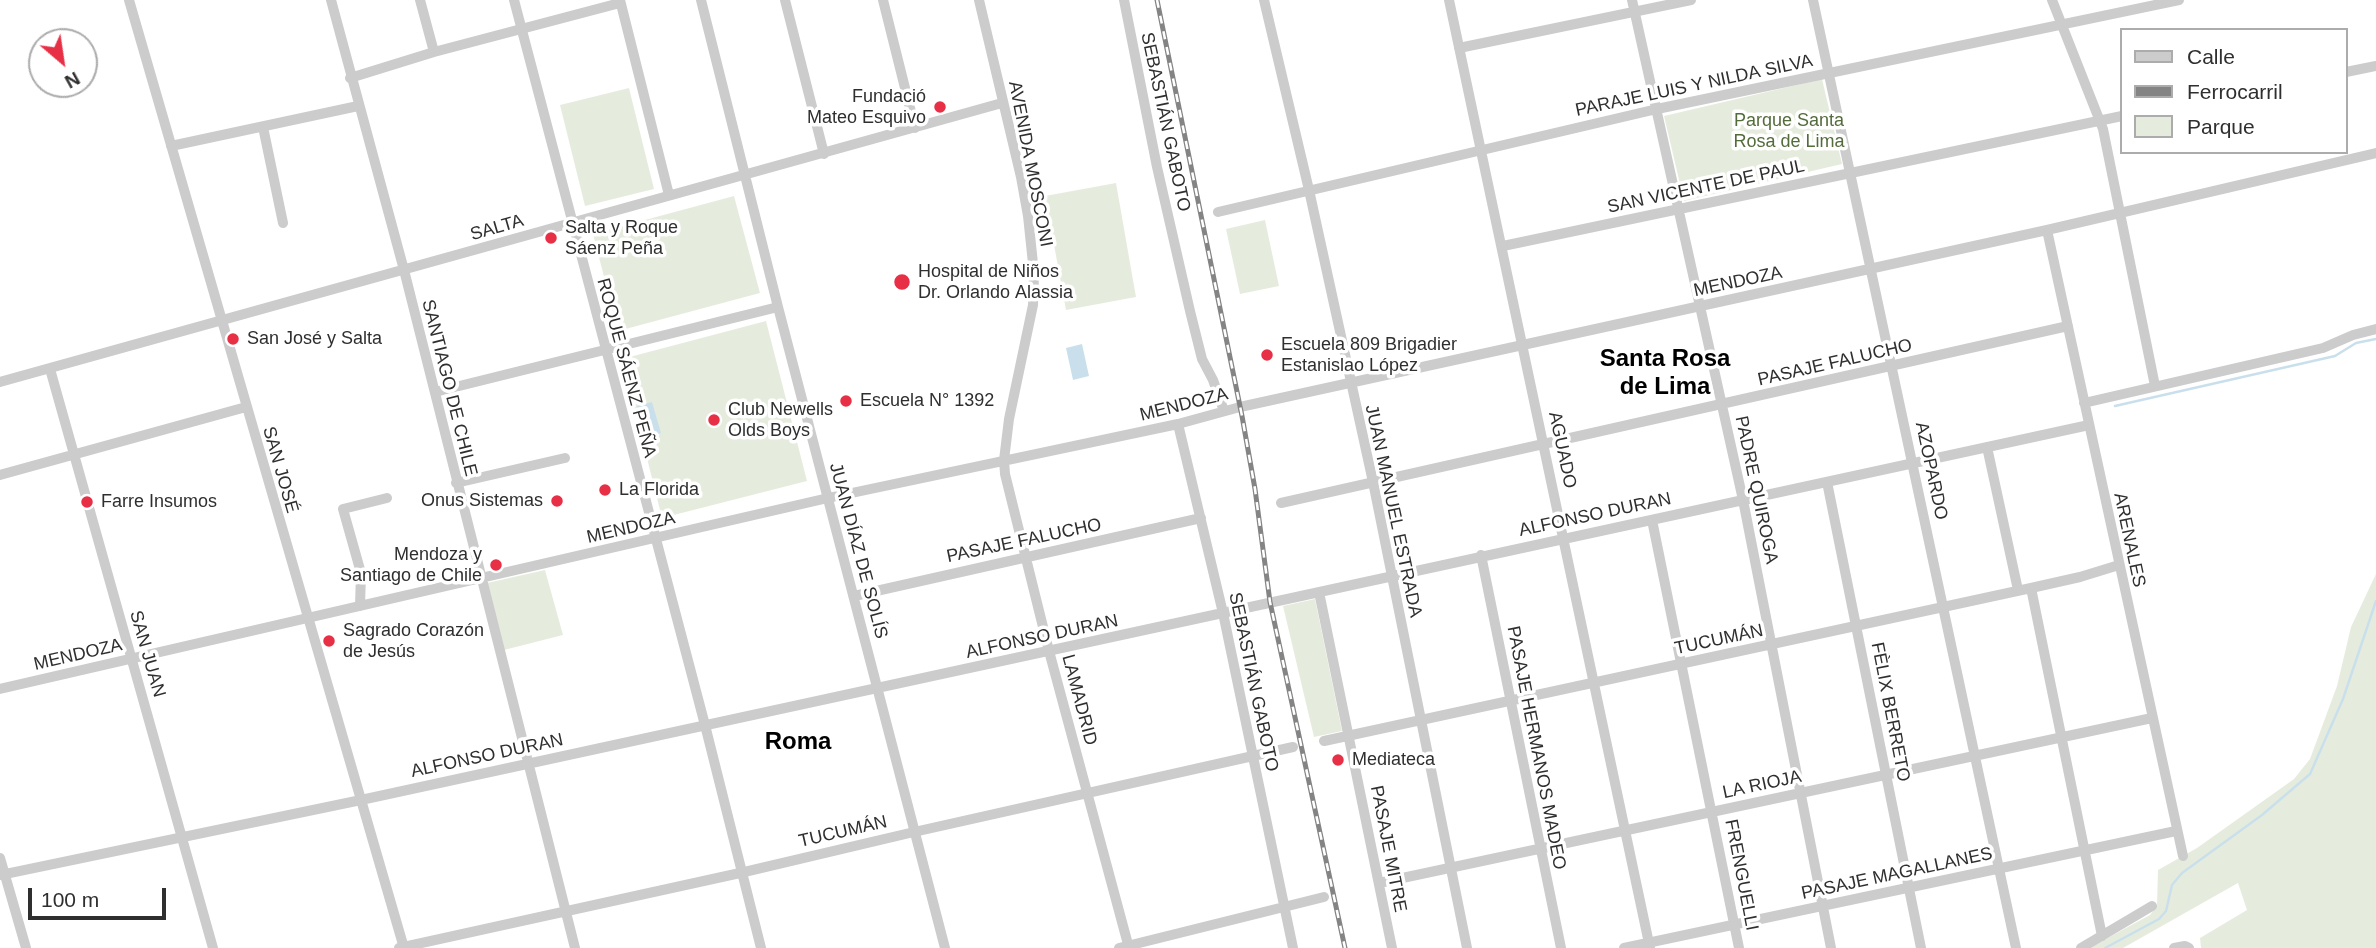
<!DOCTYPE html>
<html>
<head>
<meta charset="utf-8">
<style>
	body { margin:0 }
	#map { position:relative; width:2376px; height:948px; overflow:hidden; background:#fff; font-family:Helvetica,sans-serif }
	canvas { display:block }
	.legend { position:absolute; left:2120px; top:28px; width:228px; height:126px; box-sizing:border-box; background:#fff; border:2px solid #acacac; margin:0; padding:9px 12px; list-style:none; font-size:21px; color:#2f2f2f }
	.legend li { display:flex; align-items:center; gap:14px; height:35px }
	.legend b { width:35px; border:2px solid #acacac }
	.north { position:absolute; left:28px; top:28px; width:70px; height:70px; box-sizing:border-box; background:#fff; border:2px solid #acacac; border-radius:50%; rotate:151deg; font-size:19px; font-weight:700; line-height:28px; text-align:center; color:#2f2f2f }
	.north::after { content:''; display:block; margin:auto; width:24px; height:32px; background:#e73046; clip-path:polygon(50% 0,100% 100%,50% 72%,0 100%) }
	.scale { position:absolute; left:28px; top:888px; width:138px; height:32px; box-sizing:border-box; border:4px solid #2f2f2f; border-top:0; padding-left:9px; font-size:21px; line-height:24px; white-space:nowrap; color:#2f2f2f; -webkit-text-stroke:5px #fff; paint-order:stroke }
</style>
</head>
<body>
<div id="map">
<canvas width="2376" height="948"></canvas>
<ul class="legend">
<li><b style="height:9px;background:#ccc"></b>Calle</li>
<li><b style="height:9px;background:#848484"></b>Ferrocarril</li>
<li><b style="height:19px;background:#e6ecdd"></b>Parque</li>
</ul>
<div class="north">N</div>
<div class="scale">100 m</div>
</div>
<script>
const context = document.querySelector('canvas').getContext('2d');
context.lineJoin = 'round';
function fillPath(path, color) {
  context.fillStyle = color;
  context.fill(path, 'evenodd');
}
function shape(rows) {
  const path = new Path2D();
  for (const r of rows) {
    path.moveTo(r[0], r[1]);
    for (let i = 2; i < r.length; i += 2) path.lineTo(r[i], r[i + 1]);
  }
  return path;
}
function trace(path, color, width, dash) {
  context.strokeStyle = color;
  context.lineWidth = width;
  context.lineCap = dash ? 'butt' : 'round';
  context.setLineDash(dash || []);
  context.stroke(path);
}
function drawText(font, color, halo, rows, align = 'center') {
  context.font = font + ' Helvetica,sans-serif';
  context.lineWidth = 7;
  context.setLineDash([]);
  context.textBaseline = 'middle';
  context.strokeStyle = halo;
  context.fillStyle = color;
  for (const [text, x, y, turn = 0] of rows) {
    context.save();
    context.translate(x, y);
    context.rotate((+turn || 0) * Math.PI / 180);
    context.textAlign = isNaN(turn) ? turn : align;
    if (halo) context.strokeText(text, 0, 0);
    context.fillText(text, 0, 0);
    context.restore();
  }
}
fillPath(shape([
	[1822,79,1842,164,1684,201,1664,116],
	[629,88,654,189,585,206,560,105],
	[1116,183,1136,297,1066,310,1045,196],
	[734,196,760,293,618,331,593,234],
	[1265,220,1279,286,1240,294,1226,229],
	[766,321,807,481,662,518,622,359],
	[545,570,563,635,504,650,487,583],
	[2376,574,2376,948,2201,948,2200,938,2247,910,2238,883,2123,948,2089,948,2150,915,2157,906,2158,870,2197,848,2294,779,2310,759,2337,686,2351,627],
	[1315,599,1342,731,1314,737,1283,606]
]), '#e6ecdd');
fillPath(shape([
	[1082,344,1089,376,1073,380,1066,348],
	[652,402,661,433,646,437,637,406]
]), '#c9e0ec');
trace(shape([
	[2115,406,2335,356,2356,343,2376,339],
	[2105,948,2159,919,2166,911,2172,885,2182,873,2262,815,2310,774,2343,699,2376,601]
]), '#c9e0ec', 2.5);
trace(shape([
	[129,0,404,948],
	[331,0,404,270,575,948],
	[420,0,434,52],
	[514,0,705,725,761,948],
	[620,0,669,195],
	[701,0,778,307,945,948],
	[785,0,824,154],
	[883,0,915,128],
	[979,0,1021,177,1028,216,1034,273,1033,305,1009,419,1004,460,1005,474,1049,651,1129,948],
	[1124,0,1157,167,1190,311,1202,359,1213,380,1224,411],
	[1264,0,1309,190,1373,482,1467,948],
	[1449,0,1650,948],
	[1632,0,1743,500,1831,948],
	[1813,0,2016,948],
	[2052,0,2103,129,2155,386],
	[1459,48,1691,0],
	[2346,72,2376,66],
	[350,78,434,52,620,3],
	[263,127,283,223],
	[171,146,358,106],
	[1218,212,1657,109,2179,0],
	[2047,230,2183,856],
	[1503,246,2122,116],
	[50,369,213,948],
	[0,382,1002,103],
	[435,392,778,307],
	[2084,403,2323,348,2353,335,2376,329],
	[1178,424,1223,613,1293,948],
	[1987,447,2018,590],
	[0,475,246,407],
	[1827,482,1921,948],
	[456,483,565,458],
	[1281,503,2068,326],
	[1652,520,1739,948],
	[1481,555,1561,948],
	[2031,588,2102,936],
	[1319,592,1392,948],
	[854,596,1201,518],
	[360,606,361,573,343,509,387,498],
	[0,689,828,498,1178,424,1240,407,2047,230,2376,153],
	[1324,741,2031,588,2080,577,2119,565],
	[0,858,26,948],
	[0,875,361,800,2089,425],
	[1379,883,2152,718],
	[399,948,740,873,914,832,1293,747],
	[1119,948,1324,897],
	[1624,948,2176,831],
	[2081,948,2152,906],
	[2174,948,2185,946,2189,948]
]), '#ccc', 10);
const rail = shape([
	[1157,0,1242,416,1255,489,1270,602,1345,948]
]);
trace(rail, '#848484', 5);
trace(rail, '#fff', 2.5, [8]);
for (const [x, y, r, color] of [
	[940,107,7,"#e73046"],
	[551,238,7,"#e73046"],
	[902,282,9,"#e73046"],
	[233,339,7,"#e73046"],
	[1267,355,7,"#e73046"],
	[846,401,7,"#e73046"],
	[714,420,7,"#e73046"],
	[605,490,7,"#e73046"],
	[557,501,7,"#e73046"],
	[87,502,7,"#e73046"],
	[496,565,7,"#e73046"],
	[329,641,7,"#e73046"],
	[1338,760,7,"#e73046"]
]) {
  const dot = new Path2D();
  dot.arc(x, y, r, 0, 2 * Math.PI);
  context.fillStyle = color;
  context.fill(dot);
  trace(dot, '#fff', 2.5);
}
drawText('18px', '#2f2f2f', '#fff', [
	["PARAJE LUIS Y NILDA SILVA",1694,86,-12],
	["SEBASTIÁN GABOTO",1165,122,78],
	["AVENIDA MOSCONI",1030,164,79],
	["SAN VICENTE DE PAUL",1706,187,-12],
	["SALTA",497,228,-16],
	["MENDOZA",1738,282,-12],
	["PASAJE FALUCHO",1835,363,-13],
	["ROQUE SÁENZ PEÑA",626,368,75],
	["SANTIAGO DE CHILE",449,388,76],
	["MENDOZA",1184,405,-14],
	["AGUADO",1562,450,78],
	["SAN JOSÉ",280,470,74],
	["AZOPARDO",1931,471,78],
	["PADRE QUIROGA",1756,490,78],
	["JUAN MANUEL ESTRADA",1393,511,78],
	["ALFONSO DURAN",1595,515,-12],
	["MENDOZA",631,528,-13],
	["ARENALES",2129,540,78],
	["PASAJE FALUCHO",1024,541,-12],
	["JUAN DÍAZ DE SOLÍS",858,551,75],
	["ALFONSO DURAN",1042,637,-12],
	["TUCUMÁN",1719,640,-12],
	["SAN JUAN",147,654,74],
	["MENDOZA",78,655,-13],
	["SEBASTIÁN GABOTO",1253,682,78],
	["LAMADRID",1079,700,75],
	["FÈLIX BERRETO",1890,712,79],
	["PASAJE HERMANOS MADEO",1536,748,79],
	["ALFONSO DURAN",487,756,-12],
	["LA RIOJA",1762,785,-12],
	["TUCUMÁN",843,832,-13],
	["PASAJE MITRE",1388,849,79],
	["PASAJE MAGALLANES",1897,874,-12],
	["FRENGUELLI",1741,875,79]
]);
drawText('18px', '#2f2f2f', '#fff', [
	["Fundació",926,97,"right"],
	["Mateo Esquivo",926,118,"right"],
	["Salta y Roque",565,228],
	["Sáenz Peña",565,249],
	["Hospital de Niños",918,272],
	["Dr. Orlando Alassia",918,293],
	["San José y Salta",247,339],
	["Escuela 809 Brigadier",1281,345],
	["Estanislao López",1281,366],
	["Escuela N° 1392",860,401],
	["Club Newells",728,410],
	["Olds Boys",728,431],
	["La Florida",619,490],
	["Onus Sistemas",543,501,"right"],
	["Farre Insumos",101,502],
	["Mendoza y",482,555,"right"],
	["Santiago de Chile",482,576,"right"],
	["Sagrado Corazón",343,631],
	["de Jesús",343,652],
	["Mediateca",1352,760]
], 'left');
drawText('18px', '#546c3c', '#fff', [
	["Parque Santa",1789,121],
	["Rosa de Lima",1789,142]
]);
drawText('bold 24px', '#000', '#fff', [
	["Santa Rosa",1665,359],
	["de Lima",1665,387],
	["Roma",798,742]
]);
</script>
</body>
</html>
